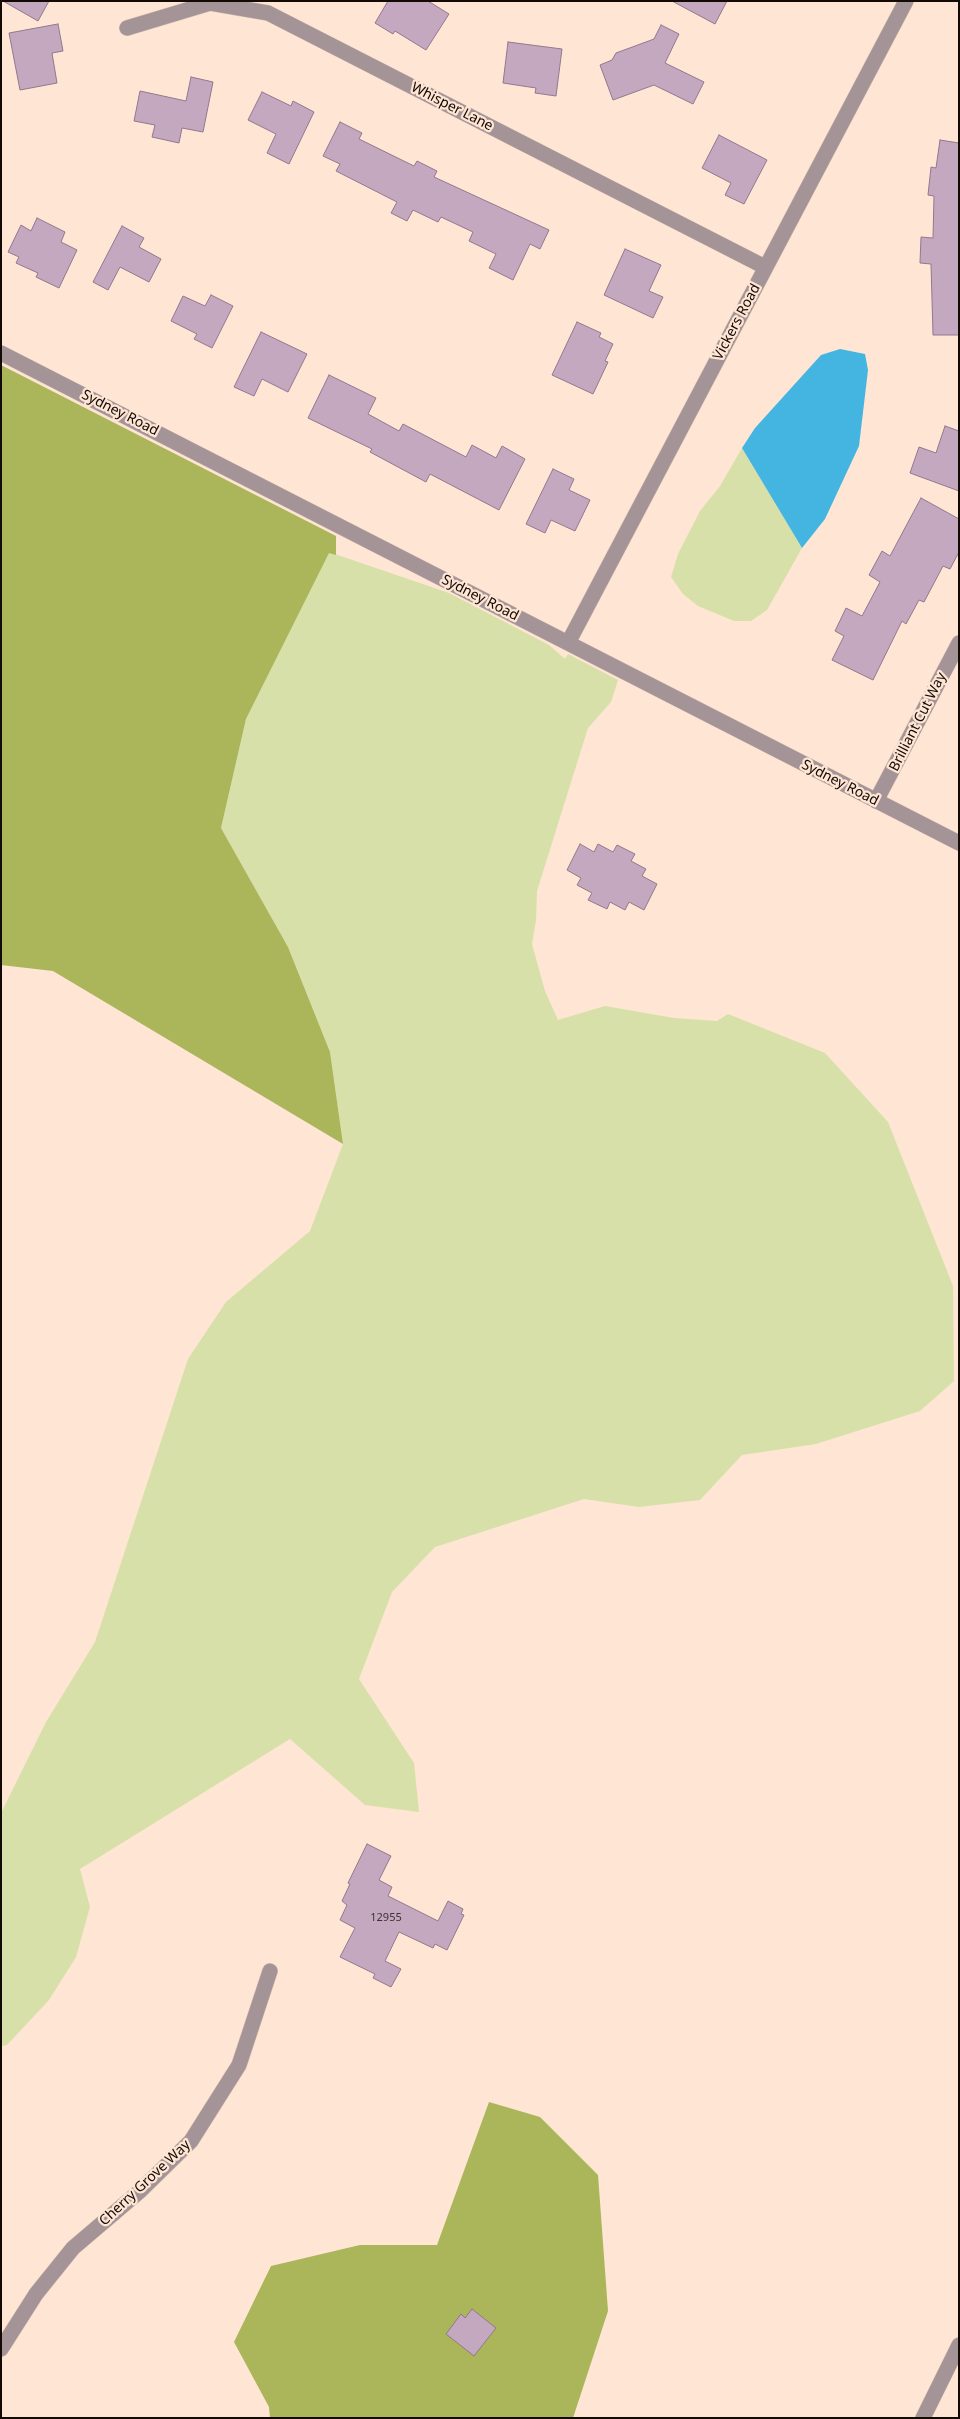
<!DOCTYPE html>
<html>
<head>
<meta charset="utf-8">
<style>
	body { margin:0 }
	#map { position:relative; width:960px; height:2419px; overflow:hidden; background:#fee5d4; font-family:"Noto Sans",sans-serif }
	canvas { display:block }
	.frame { position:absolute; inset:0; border:2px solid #140a04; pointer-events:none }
</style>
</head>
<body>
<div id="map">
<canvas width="960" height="2419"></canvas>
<div class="frame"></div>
</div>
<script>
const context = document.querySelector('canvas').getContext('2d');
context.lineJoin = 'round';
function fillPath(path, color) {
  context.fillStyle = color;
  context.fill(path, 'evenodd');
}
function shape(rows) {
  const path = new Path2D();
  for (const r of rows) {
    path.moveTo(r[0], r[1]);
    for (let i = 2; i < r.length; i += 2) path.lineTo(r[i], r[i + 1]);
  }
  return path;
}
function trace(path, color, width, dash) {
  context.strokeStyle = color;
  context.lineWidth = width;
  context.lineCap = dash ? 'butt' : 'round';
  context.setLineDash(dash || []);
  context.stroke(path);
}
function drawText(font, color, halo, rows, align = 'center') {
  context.font = font + ' "Noto Sans",sans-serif';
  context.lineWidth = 4.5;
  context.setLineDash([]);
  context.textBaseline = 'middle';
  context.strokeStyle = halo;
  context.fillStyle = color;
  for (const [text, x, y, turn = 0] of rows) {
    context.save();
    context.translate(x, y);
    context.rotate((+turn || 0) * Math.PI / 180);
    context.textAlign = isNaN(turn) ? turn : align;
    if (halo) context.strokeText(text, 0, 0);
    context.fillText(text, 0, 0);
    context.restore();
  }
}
fillPath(shape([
	[742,448,802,548,767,610,751,621,734,621,698,606,683,594,671,577,678,554,700,511,720,486],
	[329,552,449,593,549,645,565,659,568,654,618,680,611,702,588,728,537,891,536,920,532,944,545,991,558,1020,605,1006,674,1018,717,1021,728,1014,825,1053,888,1122,953,1286,954,1381,920,1411,816,1444,742,1455,700,1500,639,1507,584,1499,435,1547,392,1592,359,1679,414,1763,419,1812,365,1805,290,1739,80,1869,90,1907,76,1957,49,2000,7,2045,1,2046,1,1813,46,1722,95,1642,188,1359,226,1302,310,1231,343,1144,330,1052,288,947,221,828,246,719]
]), '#d8e0a9');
fillPath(shape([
	[1,365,336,536,336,555,329,553,246,719,221,828,288,947,330,1052,343,1144,53,971,1,965],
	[489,2102,540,2117,598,2175,608,2311,573,2418,270,2418,269,2407,234,2342,271,2266,360,2245,437,2245]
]), '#abb559');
fillPath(shape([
	[840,349,865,354,868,370,859,446,825,519,802,548,742,448,755,428,821,355]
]), '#44b5e0');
const building = shape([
	[3,1,49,1,38,21,3,1],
	[388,1,428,1,449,14,426,50,395,31,393,34,375,23,388,1],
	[672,1,727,1,715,24,672,1],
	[58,24,63,51,52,53,57,83,20,90,9,33,58,24],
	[661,25,679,34,665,63,704,82,693,104,654,85,613,100,600,65,612,60,616,53,654,39,661,25],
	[508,42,562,49,556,96,535,93,536,88,503,83,508,42],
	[191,77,213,82,203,132,182,128,179,143,152,137,155,125,134,121,140,91,186,101,191,77],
	[262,92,291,106,293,101,314,112,289,164,267,153,276,134,248,120,262,92],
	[340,122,362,133,359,139,414,166,417,161,437,171,434,177,549,230,540,249,530,244,513,280,489,268,496,254,469,241,473,232,441,217,438,222,413,210,407,221,391,213,397,202,336,171,340,164,323,156,340,122],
	[719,135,767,160,744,204,725,195,731,183,702,168,719,135],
	[940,140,959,143,959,335,933,335,931,264,920,263,921,237,933,238,934,196,928,195,931,167,936,168,940,140],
	[37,218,65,232,61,242,77,250,59,288,36,277,38,273,16,263,19,257,8,252,21,225,31,231,37,218],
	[122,226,144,238,139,247,161,259,149,282,120,267,108,290,93,282,122,226],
	[625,249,661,265,649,291,663,297,653,318,604,295,625,249],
	[211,295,233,306,212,348,194,339,197,334,171,321,183,296,205,306,211,295],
	[577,322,601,333,599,337,613,344,605,361,608,362,593,394,552,375,577,322],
	[261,332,307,354,288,392,262,379,254,396,234,387,261,332],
	[329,375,376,398,368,414,399,431,403,424,466,457,472,445,496,458,502,446,525,459,499,510,430,474,426,482,370,452,372,449,308,418,329,375],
	[945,426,959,431,959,491,910,473,919,447,936,453,945,426],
	[553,469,574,479,569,490,590,500,575,531,551,520,545,533,526,524,553,469],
	[921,498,959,519,959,552,950,569,943,566,924,602,919,600,906,624,902,621,873,680,832,660,844,636,835,631,846,608,862,616,880,582,869,575,882,551,890,556,921,498],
	[580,844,594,852,598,844,613,852,617,845,635,854,631,861,646,869,642,876,657,884,644,910,629,902,625,910,610,902,607,909,588,900,592,893,577,885,581,878,567,870,580,844],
	[367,1844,391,1856,379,1880,392,1887,388,1896,438,1921,448,1901,463,1909,461,1914,464,1915,447,1950,435,1944,433,1948,399,1932,385,1961,401,1969,391,1987,373,1978,375,1974,340,1957,355,1928,340,1920,347,1905,342,1901,350,1884,348,1883,367,1844],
	[472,2309,496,2328,474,2356,446,2334,461,2314,465,2318,472,2309]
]);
fillPath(building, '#c3a8bf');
trace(building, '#92788e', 1);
const minor = shape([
	[127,28,210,3,268,13,765,267],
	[1,353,959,843],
	[568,643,906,1],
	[876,801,959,643],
	[1,2349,36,2294,73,2248,140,2191,191,2141,239,2065,270,1971],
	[923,2418,959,2345]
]);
trace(minor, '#d9c2b3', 16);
trace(minor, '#a59497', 15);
drawText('11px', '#403233', null, [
	["12955",386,1918]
]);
drawText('14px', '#140a04', '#fee5d4', [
	["Whisper Lane",452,107,27],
	["Vickers Road",737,322,-62],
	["Sydney Road",120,413,27],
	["Sydney Road",480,598,27],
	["Brilliant Cut Way",918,722,-63],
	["Sydney Road",840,783,27],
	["Cherry Grove Way",145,2183,-43]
]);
</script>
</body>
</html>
